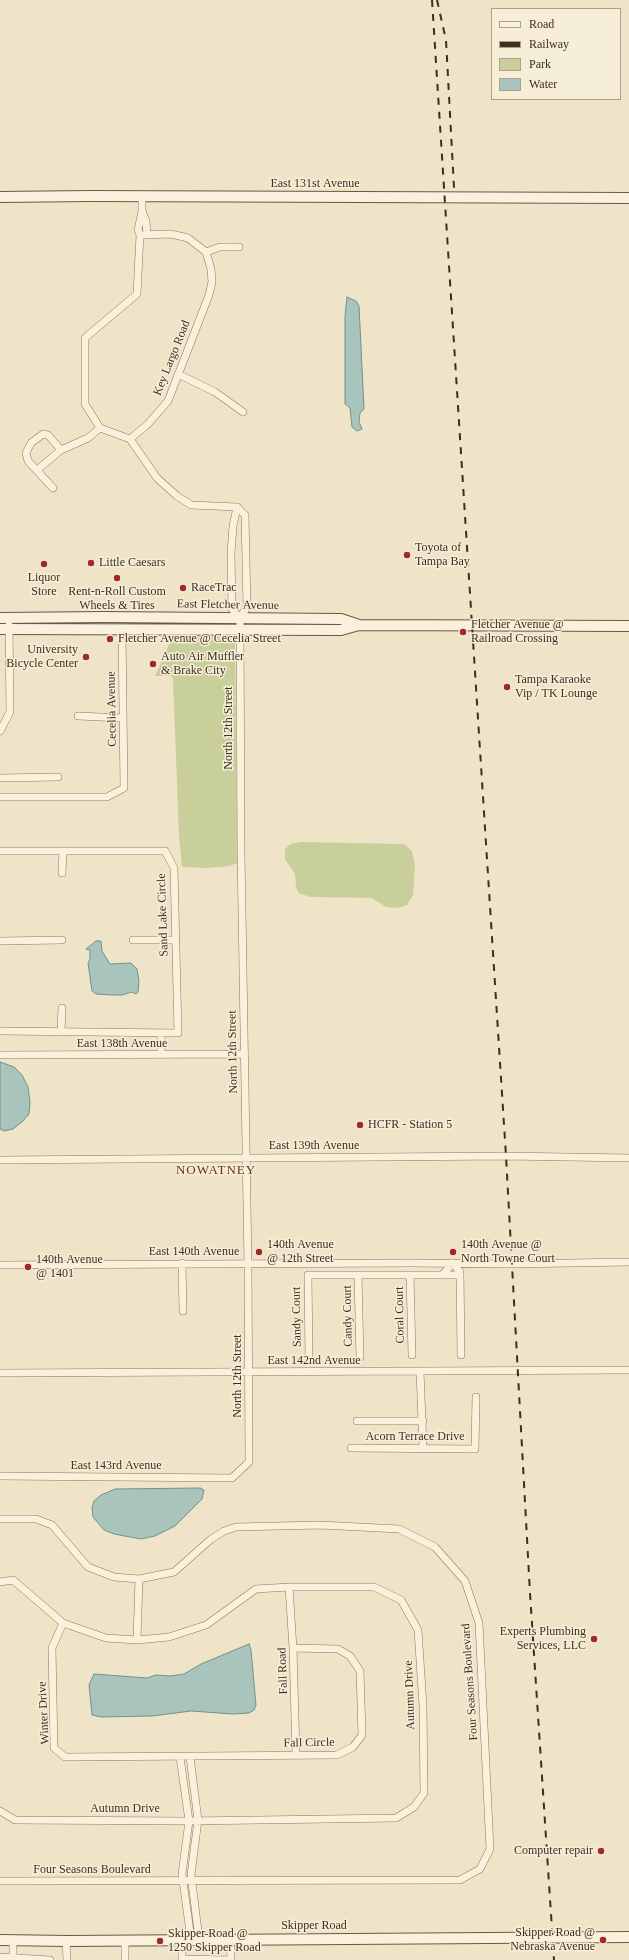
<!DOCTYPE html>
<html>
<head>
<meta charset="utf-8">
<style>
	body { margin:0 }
	#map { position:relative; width:629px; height:1960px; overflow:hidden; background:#f0e4c8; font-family:Georgia,serif }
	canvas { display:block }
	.legend { position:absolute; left:491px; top:8px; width:130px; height:92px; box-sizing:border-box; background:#f7eed8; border:1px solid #ada18e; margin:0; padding:5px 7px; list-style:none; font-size:12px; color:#3d2e20 }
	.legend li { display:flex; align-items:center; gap:8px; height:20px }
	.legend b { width:20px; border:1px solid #ada18e }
</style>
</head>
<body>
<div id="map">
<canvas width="629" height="1960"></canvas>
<ul class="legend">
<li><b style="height:5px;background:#faf1dc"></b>Road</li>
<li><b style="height:5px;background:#3d2e20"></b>Railway</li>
<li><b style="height:11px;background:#c9cf9b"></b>Park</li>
<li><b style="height:11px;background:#a9c4bc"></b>Water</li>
</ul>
</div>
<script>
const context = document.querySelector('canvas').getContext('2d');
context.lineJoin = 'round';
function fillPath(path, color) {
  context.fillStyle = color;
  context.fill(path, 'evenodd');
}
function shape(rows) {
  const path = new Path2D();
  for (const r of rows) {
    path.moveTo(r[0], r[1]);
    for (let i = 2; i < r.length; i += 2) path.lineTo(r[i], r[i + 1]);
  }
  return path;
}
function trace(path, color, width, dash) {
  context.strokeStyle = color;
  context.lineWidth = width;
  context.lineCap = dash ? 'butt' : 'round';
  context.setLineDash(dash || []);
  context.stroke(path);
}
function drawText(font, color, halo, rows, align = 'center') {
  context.font = font + ' Georgia,serif';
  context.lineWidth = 3;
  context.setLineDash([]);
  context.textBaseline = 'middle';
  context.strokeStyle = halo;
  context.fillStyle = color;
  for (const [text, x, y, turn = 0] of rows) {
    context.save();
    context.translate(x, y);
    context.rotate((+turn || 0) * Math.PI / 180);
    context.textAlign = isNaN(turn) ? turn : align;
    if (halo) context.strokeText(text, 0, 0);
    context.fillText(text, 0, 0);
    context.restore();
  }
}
fillPath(shape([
	[173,636,235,636,237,863,230,866,208,868,182,867,179,836,173,679,171,676,155,676],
	[301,842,404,844,412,851,415,865,413,895,407,905,397,908,386,907,372,898,310,897,299,893,296,887,295,874,285,859,285,849,290,844]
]), '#c9cf9b');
const water = shape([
	[347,297,356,301,359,306,364,409,360,413,359,422,362,429,357,431,352,427,350,408,345,404,345,316,347,297],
	[96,941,101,941,102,951,110,964,131,963,137,969,139,981,138,992,136,994,132,992,122,995,112,995,96,994,92,991,88,963,90,959,90,950,86,949,96,941],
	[0,1062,14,1067,22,1075,28,1087,30,1102,29,1114,23,1121,13,1129,4,1131,0,1129,0,1062],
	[200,1488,204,1490,202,1499,175,1526,155,1536,141,1539,114,1534,104,1530,93,1517,92,1508,94,1501,101,1495,115,1489,200,1488],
	[249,1644,251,1650,256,1705,254,1710,249,1713,233,1714,191,1711,152,1716,101,1717,92,1715,89,1685,94,1674,147,1678,156,1675,170,1676,184,1674,201,1664,249,1644]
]);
fillPath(water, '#a9c4bc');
trace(water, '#6f938a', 1);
const street = shape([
	[142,211,146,221,147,235],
	[140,235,171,234,188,238,206,252,211,269,212,282,209,295,168,401,148,424,130,439,100,428,85,404,85,338,137,294,140,235,138,230,142,211,142,196],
	[206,252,220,247,239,247],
	[178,374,215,392,243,412],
	[130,439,157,478,177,496,191,505,237,507,245,515,247,607,240,618],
	[37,470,61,450],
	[53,488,28,461,26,453,31,443,43,434,48,435,61,450,88,438,100,428],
	[237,507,233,526,231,553,232,609,240,618],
	[78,716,123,718],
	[0,731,10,712,9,625],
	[0,778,58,777],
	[0,797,107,797,124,788,122,629],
	[0,851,165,851,174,868,178,1033,0,1031],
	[62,873,63,851],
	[133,940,175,940],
	[0,941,62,940],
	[61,1032,62,1008],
	[0,1055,244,1054],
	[161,1055,161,1033],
	[0,1160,506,1156,629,1158],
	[182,1263,183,1311],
	[0,1265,411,1263,512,1264,629,1262],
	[358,1275,360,1357],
	[410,1275,412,1355],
	[442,1275,453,1263,460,1272,461,1355],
	[309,1358,308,1275,460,1275],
	[420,1371,423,1447],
	[0,1373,629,1370],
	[357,1421,423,1421],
	[351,1448,475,1449,476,1397],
	[0,1476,232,1478,249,1462,248,1263,241,853,240,618],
	[0,1519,36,1519,52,1525,88,1567,114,1577,139,1579,174,1572,210,1540,224,1531,236,1527,320,1525,399,1529,435,1547,465,1581,479,1623,490,1849,480,1869,460,1880,0,1881],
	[0,1582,13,1580,63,1623,106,1638,137,1640,169,1637,206,1625,256,1589,289,1587,374,1587,401,1600,418,1630,423,1706,424,1793,414,1807,396,1818,189,1821,15,1820,0,1811],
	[289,1587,293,1648,296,1754],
	[63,1623,52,1648,54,1748,65,1757,337,1755,353,1747,362,1735,360,1671,350,1656,338,1649,293,1648],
	[137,1640,139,1579],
	[180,1757,189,1821,182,1874,191,1939],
	[190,1757,198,1820,191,1875,199,1939],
	[182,1939,182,1960],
	[230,1939,231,1959],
	[66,1941,67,1960],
	[0,1957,50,1960],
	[182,1959,231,1960],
	[13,1960,13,1939],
	[125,1960,125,1940]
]);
const secondary = shape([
	[0,197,90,196,629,198],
	[0,618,103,617,341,619,359,625],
	[0,629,341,630,359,625,629,626],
	[0,1940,68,1941,629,1937]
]);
trace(street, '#8d765c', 8);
trace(secondary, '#6f573f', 12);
trace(street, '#faf1dc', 7);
trace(secondary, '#faf1dc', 10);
trace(shape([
	[432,0,506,1156,530,1593,554,1960],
	[437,0,446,40,454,188]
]), '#3d2e20', 2, [7, 7]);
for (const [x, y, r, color] of [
	[407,555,4,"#9e2a2b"],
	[91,563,4,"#9e2a2b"],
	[44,564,4,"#9e2a2b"],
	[117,578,4,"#9e2a2b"],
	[183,588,4,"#9e2a2b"],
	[463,632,4,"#9e2a2b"],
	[110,639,4,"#9e2a2b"],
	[86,657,4,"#9e2a2b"],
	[153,664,4,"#9e2a2b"],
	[507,687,4,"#9e2a2b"],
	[360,1125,4,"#9e2a2b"],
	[259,1252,4,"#9e2a2b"],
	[453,1252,4,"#9e2a2b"],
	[28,1267,4,"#9e2a2b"],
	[594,1639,4,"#9e2a2b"],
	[601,1851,4,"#9e2a2b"],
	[603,1940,4,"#9e2a2b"],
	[160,1941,4,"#9e2a2b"]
]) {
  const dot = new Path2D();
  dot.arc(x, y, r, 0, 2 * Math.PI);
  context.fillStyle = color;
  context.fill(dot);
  trace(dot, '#f7eed8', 1.5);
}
drawText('12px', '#3d2e20', '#f7eed8', [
	["East 131st Avenue",315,184],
	["Key Largo Road",172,358,-68],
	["East Fletcher Avenue",228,605,1],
	["Cecelia Avenue",112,709,-91],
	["North 12th Street",229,728,-90],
	["Sand Lake Circle",163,915,-92],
	["East 138th Avenue",122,1044],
	["North 12th Street",233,1052,-91],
	["East 139th Avenue",314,1146],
	["East 140th Avenue",194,1252],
	["Coral Court",400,1315,-91],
	["Candy Court",348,1316,-91],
	["Sandy Court",297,1317,-91],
	["East 142nd Avenue",314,1361],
	["North 12th Street",238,1376,-90],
	["Acorn Terrace Drive",415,1437],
	["East 143rd Avenue",116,1466],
	["Fall Road",283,1671,-92],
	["Four Seasons Boulevard",470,1682,-94],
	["Autumn Drive",410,1695,-92],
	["Winter Drive",44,1713,-93],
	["Fall Circle",309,1743,-1],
	["Autumn Drive",125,1809],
	["Four Seasons Boulevard",92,1870],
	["Skipper Road",314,1926]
]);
drawText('12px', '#3d2e20', '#f7eed8', [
	["Toyota of",415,548],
	["Tampa Bay",415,562],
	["Little Caesars",99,563],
	["Liquor",44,578,"center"],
	["Store",44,592,"center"],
	["RaceTrac",191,588],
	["Rent-n-Roll Custom",117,592,"center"],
	["Wheels & Tires",117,606,"center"],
	["Fletcher Avenue @",471,625],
	["Railroad Crossing",471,639],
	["Fletcher Avenue @ Cecelia Street",118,639],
	["University",78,650,"right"],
	["Bicycle Center",78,664,"right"],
	["Auto Air Muffler",161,657],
	["& Brake City",161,671],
	["Tampa Karaoke",515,680],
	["Vip / TK Lounge",515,694],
	["HCFR - Station 5",368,1125],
	["140th Avenue",267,1245],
	["@ 12th Street",267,1259],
	["140th Avenue @",461,1245],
	["North Towne Court",461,1259],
	["140th Avenue",36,1260],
	["@ 1401",36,1274],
	["Experts Plumbing",586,1632,"right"],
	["Services, LLC",586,1646,"right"],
	["Computer repair",593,1851,"right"],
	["Skipper Road @",595,1933,"right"],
	["Nebraska Avenue",595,1947,"right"],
	["Skipper Road @",168,1934],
	["1250 Skipper Road",168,1948]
], 'left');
context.letterSpacing = '1px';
drawText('13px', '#6b2e1e', '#f7eed8', [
	["NOWATNEY",216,1171]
]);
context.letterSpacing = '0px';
</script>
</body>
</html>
